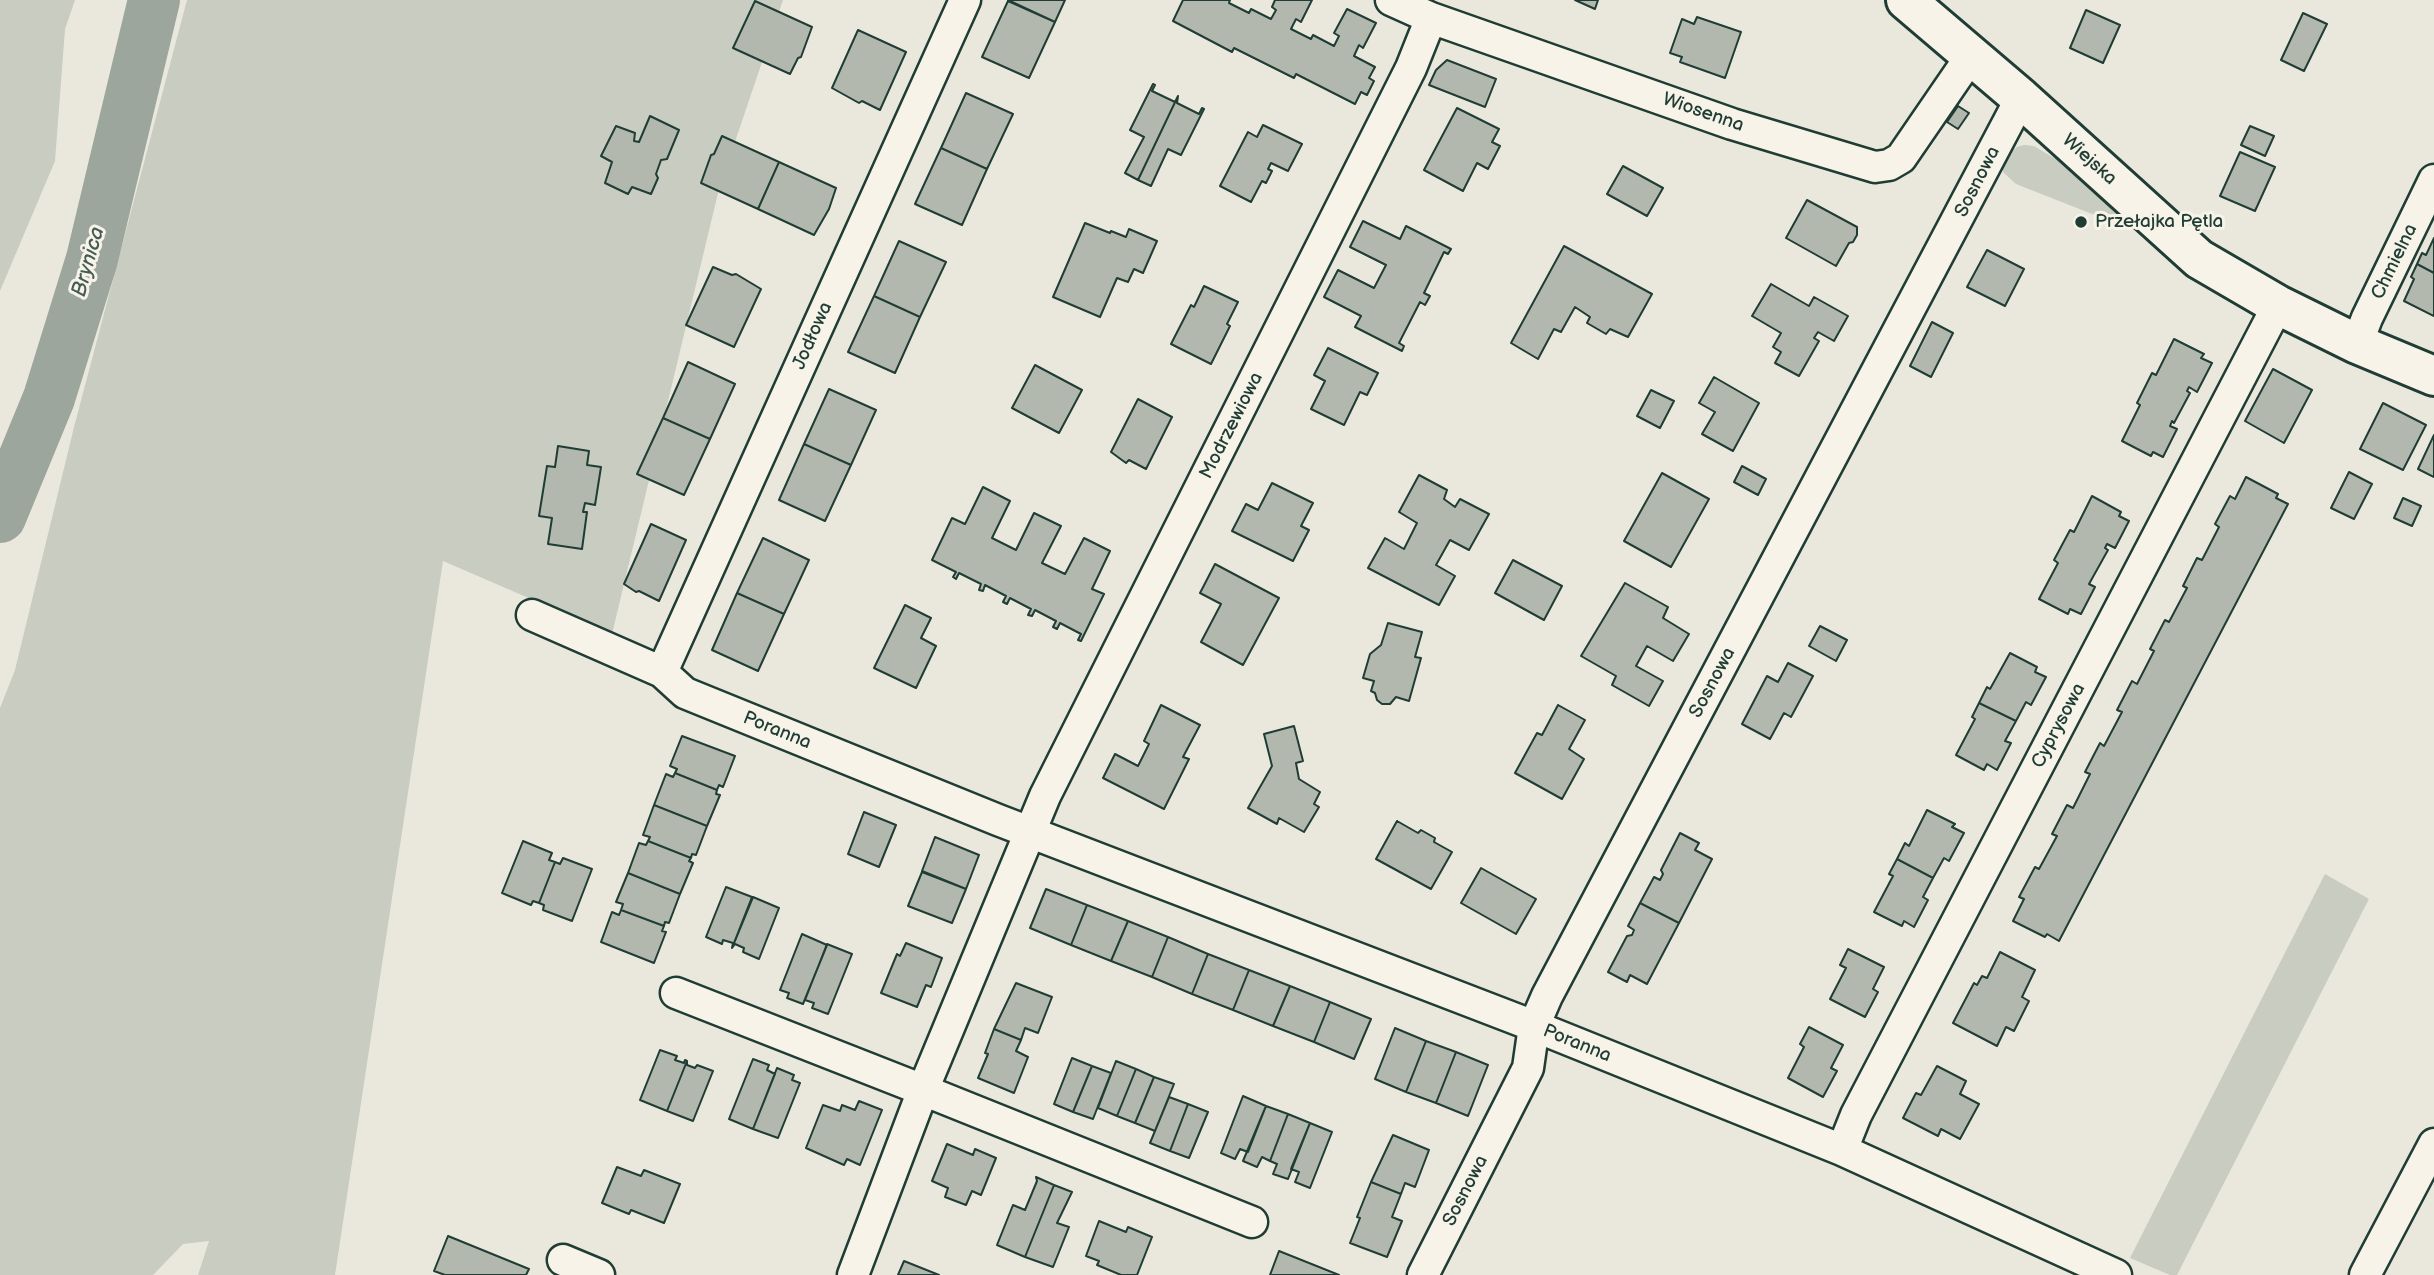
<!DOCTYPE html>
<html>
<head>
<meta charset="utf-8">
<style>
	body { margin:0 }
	canvas { display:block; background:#eae8dd }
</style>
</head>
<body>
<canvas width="2434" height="1275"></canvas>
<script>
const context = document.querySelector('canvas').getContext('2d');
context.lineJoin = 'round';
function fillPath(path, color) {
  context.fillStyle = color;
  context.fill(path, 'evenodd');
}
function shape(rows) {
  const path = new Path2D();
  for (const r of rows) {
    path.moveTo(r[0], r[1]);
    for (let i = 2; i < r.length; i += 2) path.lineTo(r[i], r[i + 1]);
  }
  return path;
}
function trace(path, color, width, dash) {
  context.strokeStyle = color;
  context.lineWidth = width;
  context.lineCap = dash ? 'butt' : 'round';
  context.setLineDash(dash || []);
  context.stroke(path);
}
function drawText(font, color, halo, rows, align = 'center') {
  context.font = font + ' "Balsamiq Sans",sans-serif';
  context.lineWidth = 6;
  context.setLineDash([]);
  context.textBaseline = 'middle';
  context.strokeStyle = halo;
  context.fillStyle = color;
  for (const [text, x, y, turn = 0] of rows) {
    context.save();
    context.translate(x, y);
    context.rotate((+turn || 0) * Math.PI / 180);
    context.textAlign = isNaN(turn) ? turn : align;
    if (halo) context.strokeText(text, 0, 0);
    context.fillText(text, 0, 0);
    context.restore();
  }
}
fillPath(shape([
	[0,0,75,0,65,29,55,161,0,291],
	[187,0,783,0,719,189,612,634,443,561,335,1275,198,1275,209,1241,183,1244,153,1275,0,1275,0,708,15,670,74,427],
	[2024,145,2034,146,2059,161,2133,219,2136,227,2132,229,2120,225,2016,184,2003,172,2003,164,2011,152,2017,147],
	[2325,874,2369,899,2177,1275,2170,1275,2130,1258]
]), '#c8ccc1');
trace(shape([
	[0,517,49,398,92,259,154,0]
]), '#9ca69c', 52);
const building = shape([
	[1008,0,1065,0,1055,22,1008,0],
	[1183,0,1230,0,1229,3,1249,13,1251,9,1271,19,1276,10,1272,7,1275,0,1312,0,1301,22,1296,19,1291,29,1311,39,1313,35,1334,46,1339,36,1334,33,1347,9,1376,23,1363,48,1359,45,1354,56,1375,67,1369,78,1374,81,1367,95,1361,92,1355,104,1296,74,1294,78,1234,48,1232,52,1173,21,1183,0],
	[1575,0,1598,0,1595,9,1575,0],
	[755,1,812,27,801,57,798,58,790,74,733,48,755,1],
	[1008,1,1055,22,1029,78,982,57,1008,1],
	[2086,10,2120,25,2103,63,2070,48,2086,10],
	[2303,13,2327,24,2304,71,2281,60,2303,13],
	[1697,17,1741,32,1725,78,1680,62,1682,57,1670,53,1682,19,1694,24,1697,17],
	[858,30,906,52,880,110,862,101,859,103,832,88,858,30],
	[1447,60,1496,79,1485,107,1429,85,1436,70,1447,60],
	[1153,84,1155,85,1152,91,1175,102,1178,96,1138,180,1125,173,1144,137,1130,130,1153,84],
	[966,93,1013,114,987,169,941,148,966,93],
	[1178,96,1177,103,1199,114,1202,108,1204,109,1181,155,1168,149,1151,186,1138,180,1178,96],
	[1958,106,1969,113,1958,129,1947,122,1958,106],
	[1457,108,1499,129,1492,142,1500,146,1488,169,1477,163,1463,191,1424,170,1457,108],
	[650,116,679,130,667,159,661,160,656,174,658,178,651,194,632,187,628,194,605,183,612,162,601,156,616,126,635,133,634,141,639,142,650,116],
	[1263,125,1302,144,1288,171,1271,163,1268,169,1272,171,1266,183,1262,181,1251,202,1220,186,1248,132,1257,137,1263,125],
	[2250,126,2274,136,2265,156,2241,145,2250,126],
	[722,136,779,162,758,209,701,183,711,155,714,154,722,136],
	[941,148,987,169,962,225,915,204,941,148],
	[2240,152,2275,167,2255,211,2220,196,2240,152],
	[779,162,836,188,829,209,814,235,758,209,779,162],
	[1623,166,1663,188,1647,216,1607,194,1623,166],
	[1807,200,1857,227,1857,235,1853,242,1849,243,1836,266,1786,238,1807,200],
	[1363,221,1400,239,1406,226,1451,249,1448,254,1444,252,1424,293,1430,296,1425,305,1420,302,1399,343,1404,346,1402,351,1355,327,1361,316,1324,297,1338,270,1374,288,1386,265,1350,247,1363,221],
	[1085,223,1110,233,1111,231,1126,237,1129,229,1157,241,1143,273,1134,269,1128,282,1117,278,1100,317,1053,297,1085,223],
	[2434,238,2434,273,2417,264,2422,253,2426,255,2434,238],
	[899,241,946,262,920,317,874,296,899,241],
	[1564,246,1652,294,1628,337,1610,329,1606,334,1587,323,1590,317,1575,307,1561,332,1554,329,1538,359,1511,343,1564,246],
	[1987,250,2024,269,2005,306,1967,287,1987,250],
	[2417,264,2434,273,2434,316,2404,301,2414,279,2411,277,2417,264],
	[713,267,732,275,736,274,761,289,734,347,686,325,713,267],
	[1771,284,1809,306,1814,297,1848,316,1834,341,1818,332,1814,338,1819,341,1799,376,1775,363,1781,352,1773,347,1781,333,1752,316,1771,284],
	[1204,286,1238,302,1227,324,1230,326,1211,364,1171,344,1191,305,1194,307,1204,286],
	[874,296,920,317,895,373,848,352,874,296],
	[1932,322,1953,333,1931,377,1910,366,1932,322],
	[2174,339,2204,354,2201,358,2212,363,2197,392,2189,387,2187,391,2190,393,2174,423,2172,421,2170,426,2177,429,2163,457,2153,452,2151,456,2122,441,2140,405,2137,403,2152,373,2156,375,2174,339],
	[1328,348,1378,373,1367,395,1360,392,1344,425,1311,409,1325,381,1314,375,1328,348],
	[688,362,735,384,710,439,663,418,688,362],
	[1035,365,1082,390,1059,433,1012,408,1035,365],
	[2273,369,2312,390,2284,443,2245,421,2273,369],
	[1714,377,1759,403,1733,451,1702,434,1715,412,1699,403,1714,377],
	[829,389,876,410,851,465,804,444,829,389],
	[1651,390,1674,401,1660,428,1637,416,1651,390],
	[1138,399,1172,417,1146,469,1129,460,1126,463,1111,452,1138,399],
	[2383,403,2426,425,2403,470,2360,449,2383,403],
	[663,418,710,439,684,495,637,474,663,418],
	[2434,435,2434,477,2418,469,2434,435],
	[804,444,851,465,825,521,779,500,804,444],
	[558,446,589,451,587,465,601,467,595,505,585,503,583,512,587,512,582,549,548,544,552,518,539,516,547,466,555,467,558,446],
	[1742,466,1766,479,1758,495,1734,482,1742,466],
	[2349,472,2372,484,2354,519,2331,508,2349,472],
	[1662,473,1709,499,1671,567,1624,541,1662,473],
	[1419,475,1447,490,1444,499,1455,507,1460,499,1489,514,1469,550,1450,540,1436,565,1455,576,1439,605,1368,568,1385,538,1404,549,1417,523,1399,512,1419,475],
	[2246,477,2278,494,2276,498,2288,504,2059,941,2047,934,2045,937,2013,921,2024,899,2019,897,2035,867,2039,869,2057,836,2052,834,2067,805,2073,808,2090,774,2085,772,2100,743,2104,746,2122,712,2117,710,2132,681,2137,684,2154,651,2150,649,2165,620,2169,622,2187,588,2183,586,2197,558,2202,560,2219,527,2215,524,2230,496,2235,499,2246,477],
	[1272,483,1313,503,1301,526,1309,530,1293,561,1232,531,1246,504,1258,510,1272,483],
	[983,487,1010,501,992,538,1016,550,1034,513,1061,526,1042,563,1065,574,1084,538,1110,551,1092,589,1104,594,1081,641,1078,640,1081,634,1060,623,1057,629,1053,627,1056,621,1035,610,1032,616,1028,615,1031,609,1010,598,1007,604,1003,602,1006,596,985,585,983,591,979,590,981,584,959,573,956,579,953,577,956,572,932,560,952,518,965,524,983,487],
	[2092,496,2121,512,2119,516,2129,521,2115,548,2107,544,2105,548,2108,550,2089,584,2095,587,2081,614,2070,609,2068,614,2039,599,2058,563,2054,560,2070,530,2074,532,2092,496],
	[2403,498,2421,506,2412,526,2394,518,2403,498],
	[651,524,686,540,659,601,639,591,636,592,624,584,651,524],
	[763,538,809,560,784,614,737,593,763,538],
	[1513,560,1562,586,1544,620,1495,593,1513,560],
	[1215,564,1279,598,1243,665,1201,642,1221,604,1200,593,1215,564],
	[1625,583,1668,607,1663,618,1689,634,1673,661,1647,646,1636,666,1663,681,1649,706,1612,685,1616,676,1581,656,1625,583],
	[737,593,784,614,758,671,712,650,737,593],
	[905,605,931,618,921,638,936,646,916,688,874,668,905,605],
	[1388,623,1422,632,1415,657,1421,658,1409,701,1396,697,1390,704,1382,704,1377,700,1375,693,1371,691,1374,681,1363,678,1370,654,1381,645,1388,623],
	[1820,626,1847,640,1836,661,1809,646,1820,626],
	[2010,653,2037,667,2035,672,2046,677,2031,705,2026,702,2016,721,1979,703,1987,687,1990,689,2010,653],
	[1788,663,1813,676,1791,717,1784,713,1770,739,1742,724,1767,676,1778,682,1788,663],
	[1979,703,2016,721,2005,741,2011,743,1997,770,1987,764,1984,770,1956,755,1975,719,1972,717,1979,703],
	[1161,705,1200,725,1183,757,1189,759,1164,809,1103,778,1115,754,1138,766,1149,744,1144,741,1161,705],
	[1558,705,1585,720,1569,749,1584,759,1562,799,1515,773,1537,733,1542,735,1558,705],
	[1294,726,1303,761,1296,763,1299,779,1320,792,1314,804,1319,807,1304,832,1279,818,1277,824,1248,808,1272,766,1264,734,1294,726],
	[682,736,735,756,723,787,719,785,717,790,675,773,677,769,670,766,682,736],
	[675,773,717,790,716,794,720,795,707,826,654,805,666,774,673,777,675,773],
	[654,805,707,826,696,855,692,854,691,858,648,841,650,837,643,835,654,805],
	[1927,810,1955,824,1952,827,1964,833,1949,861,1944,858,1933,878,1897,859,1905,843,1909,846,1927,810],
	[864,812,896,825,879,867,848,854,864,812],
	[1397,821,1418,833,1421,830,1435,838,1434,842,1452,852,1431,889,1376,859,1397,821],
	[1680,833,1699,843,1695,850,1712,859,1679,923,1640,903,1654,877,1660,880,1663,874,1661,870,1680,833],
	[935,837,979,855,966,889,922,871,935,837],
	[523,841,552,853,549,860,555,862,539,903,533,901,531,905,502,893,523,841],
	[648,841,691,858,689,861,693,863,680,894,628,873,639,843,646,845,648,841],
	[563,858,592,869,572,921,543,910,544,905,539,903,555,862,560,864,563,858],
	[1897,859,1933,878,1923,897,1928,900,1914,927,1904,921,1902,926,1874,912,1893,876,1889,874,1897,859],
	[1481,868,1536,899,1516,934,1461,903,1481,868],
	[922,872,966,889,952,923,908,906,922,872],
	[628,873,680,894,669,923,665,922,664,926,621,910,623,904,616,902,628,873],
	[726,887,752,897,732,948,733,943,723,940,722,944,706,937,726,887],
	[1046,889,1087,905,1071,945,1030,928,1046,889],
	[753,897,779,908,759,959,743,952,744,948,735,944,732,948,753,897],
	[1640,903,1679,923,1647,984,1630,975,1627,982,1608,972,1627,936,1632,935,1634,930,1628,926,1640,903],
	[1087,905,1128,921,1111,961,1071,945,1087,905],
	[621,910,664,926,662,931,666,932,654,963,601,942,612,912,619,915,621,910],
	[1128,921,1168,937,1152,977,1111,961,1128,921],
	[802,934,827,945,803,1004,787,998,789,993,780,990,802,934],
	[1168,937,1208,954,1192,994,1152,977,1168,937],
	[906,943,942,958,931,987,926,985,917,1007,881,993,897,954,900,956,906,943],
	[827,944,852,954,828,1014,812,1008,814,1003,805,1000,827,944],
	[1848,949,1884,967,1873,989,1878,992,1865,1017,1830,999,1846,968,1840,965,1848,949],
	[2000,952,2035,970,2022,997,2029,1001,2014,1031,2006,1027,1997,1046,1953,1023,1974,983,1977,985,1982,976,1987,978,2000,952],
	[1208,954,1249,970,1233,1010,1192,994,1208,954],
	[1249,970,1290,986,1273,1026,1233,1010,1249,970],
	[1016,983,1052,997,1038,1033,1025,1028,1021,1040,994,1029,1016,983],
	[1290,986,1330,1002,1314,1042,1273,1026,1290,986],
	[1330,1002,1371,1019,1354,1059,1314,1042,1330,1002],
	[1809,1027,1843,1045,1831,1068,1837,1071,1823,1097,1788,1078,1804,1047,1800,1044,1809,1027],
	[1395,1028,1426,1041,1406,1092,1375,1079,1395,1028],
	[994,1029,1021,1040,1016,1051,1028,1057,1014,1093,978,1078,988,1054,985,1053,994,1029],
	[1426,1041,1456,1052,1436,1103,1406,1092,1426,1041],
	[660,1050,677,1056,675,1060,684,1063,685,1060,687,1061,667,1111,640,1100,660,1050],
	[1456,1052,1488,1065,1468,1116,1436,1103,1456,1052],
	[1072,1058,1092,1066,1073,1112,1054,1104,1072,1058],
	[753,1059,769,1065,767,1070,775,1074,753,1129,729,1119,753,1059],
	[687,1061,687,1065,695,1068,697,1065,713,1071,693,1121,667,1111,687,1061],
	[1116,1061,1136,1069,1117,1116,1098,1108,1116,1061],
	[1092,1066,1111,1073,1093,1119,1073,1112,1092,1066],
	[1937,1066,1966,1081,1960,1094,1979,1104,1960,1139,1941,1129,1938,1136,1903,1118,1916,1093,1921,1095,1937,1066],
	[777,1068,794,1075,792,1080,800,1083,778,1138,753,1129,777,1068],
	[1136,1069,1154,1077,1135,1123,1117,1116,1136,1069],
	[1154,1077,1174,1084,1155,1131,1135,1123,1154,1077],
	[1243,1096,1266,1106,1248,1152,1240,1149,1235,1159,1221,1153,1243,1096],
	[1169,1097,1188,1104,1170,1151,1150,1143,1169,1097],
	[859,1101,882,1110,860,1165,847,1159,844,1165,806,1148,823,1105,840,1111,842,1105,855,1110,859,1101],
	[1188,1104,1208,1112,1189,1158,1170,1151,1188,1104],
	[1266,1106,1288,1114,1270,1161,1262,1157,1257,1167,1243,1161,1266,1106],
	[1288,1114,1310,1123,1288,1179,1273,1174,1277,1164,1270,1161,1288,1114],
	[1310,1123,1332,1132,1310,1188,1295,1182,1299,1172,1291,1169,1310,1123],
	[1393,1135,1429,1150,1415,1187,1405,1183,1401,1194,1371,1182,1393,1135],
	[947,1144,973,1155,975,1149,996,1158,981,1195,972,1191,966,1205,945,1197,948,1188,932,1181,947,1144],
	[617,1167,641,1176,644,1170,680,1184,664,1223,631,1210,629,1214,602,1203,617,1167],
	[1036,1177,1054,1185,1025,1257,997,1245,1013,1205,1025,1210,1037,1181,1036,1177],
	[1371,1182,1401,1194,1392,1217,1402,1221,1387,1257,1350,1243,1360,1218,1357,1217,1371,1182],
	[1054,1185,1072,1192,1057,1223,1069,1227,1053,1267,1025,1257,1054,1185],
	[1099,1221,1126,1232,1128,1227,1152,1237,1137,1275,1121,1275,1097,1265,1099,1261,1086,1256,1099,1221],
	[448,1236,529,1269,526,1275,445,1275,434,1271,448,1236],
	[1279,1251,1339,1275,1270,1275,1279,1251],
	[904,1261,939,1275,898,1275,904,1261]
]);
fillPath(building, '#b2b8ae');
trace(building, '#1f3d34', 2);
const street = shape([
	[1391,0,1431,18,1732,124,1875,167,1889,165,1901,158,1971,56],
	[2357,344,2367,318,2434,180],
	[532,615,662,672,685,693,998,820,1534,1026,1842,1150,2116,1275],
	[662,672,965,0],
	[676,993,923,1090,1252,1222],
	[1842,1150,1856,1115,2278,305],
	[563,1260,599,1275],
	[853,1275,923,1090,1045,796,1411,68,1431,18],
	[1423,1275,1528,1068,1534,1026,1547,996,2021,98],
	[2365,1275,2434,1144]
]);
const secondary = shape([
	[1906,0,2021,98,2199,259,2278,305,2357,344,2434,376]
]);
trace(street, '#1f3d34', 35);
trace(secondary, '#1f3d34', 44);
trace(street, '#f7f3e8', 30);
trace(secondary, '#f7f3e8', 38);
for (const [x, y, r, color] of [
	[2081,222,7,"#1f3d34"]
]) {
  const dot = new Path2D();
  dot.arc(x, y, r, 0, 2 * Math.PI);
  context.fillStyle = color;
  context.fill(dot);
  trace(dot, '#f7f3e8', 2.5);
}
drawText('19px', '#1f3d34', '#f7f3e8', [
	["Wiosenna",1703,113,19],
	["Wiejska",2089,160,42],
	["Sosnowa",1978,182,-63],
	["Chmielna",2395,262,-64],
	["Jodłowa",813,336,-66],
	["Modrzewiowa",1232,426,-63],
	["Sosnowa",1713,683,-62],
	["Cyprysowa",2059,726,-62],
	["Poranna",777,731,22],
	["Poranna",1577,1044,22],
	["Sosnowa",1466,1191,-63]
]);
drawText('19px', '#1f3d34', '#f7f3e8', [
	["Przełajka Pętla",2095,222]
], 'left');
drawText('italic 21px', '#445c53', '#f7f3e8', [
	["Brynica",89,262,-74]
]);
</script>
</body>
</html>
